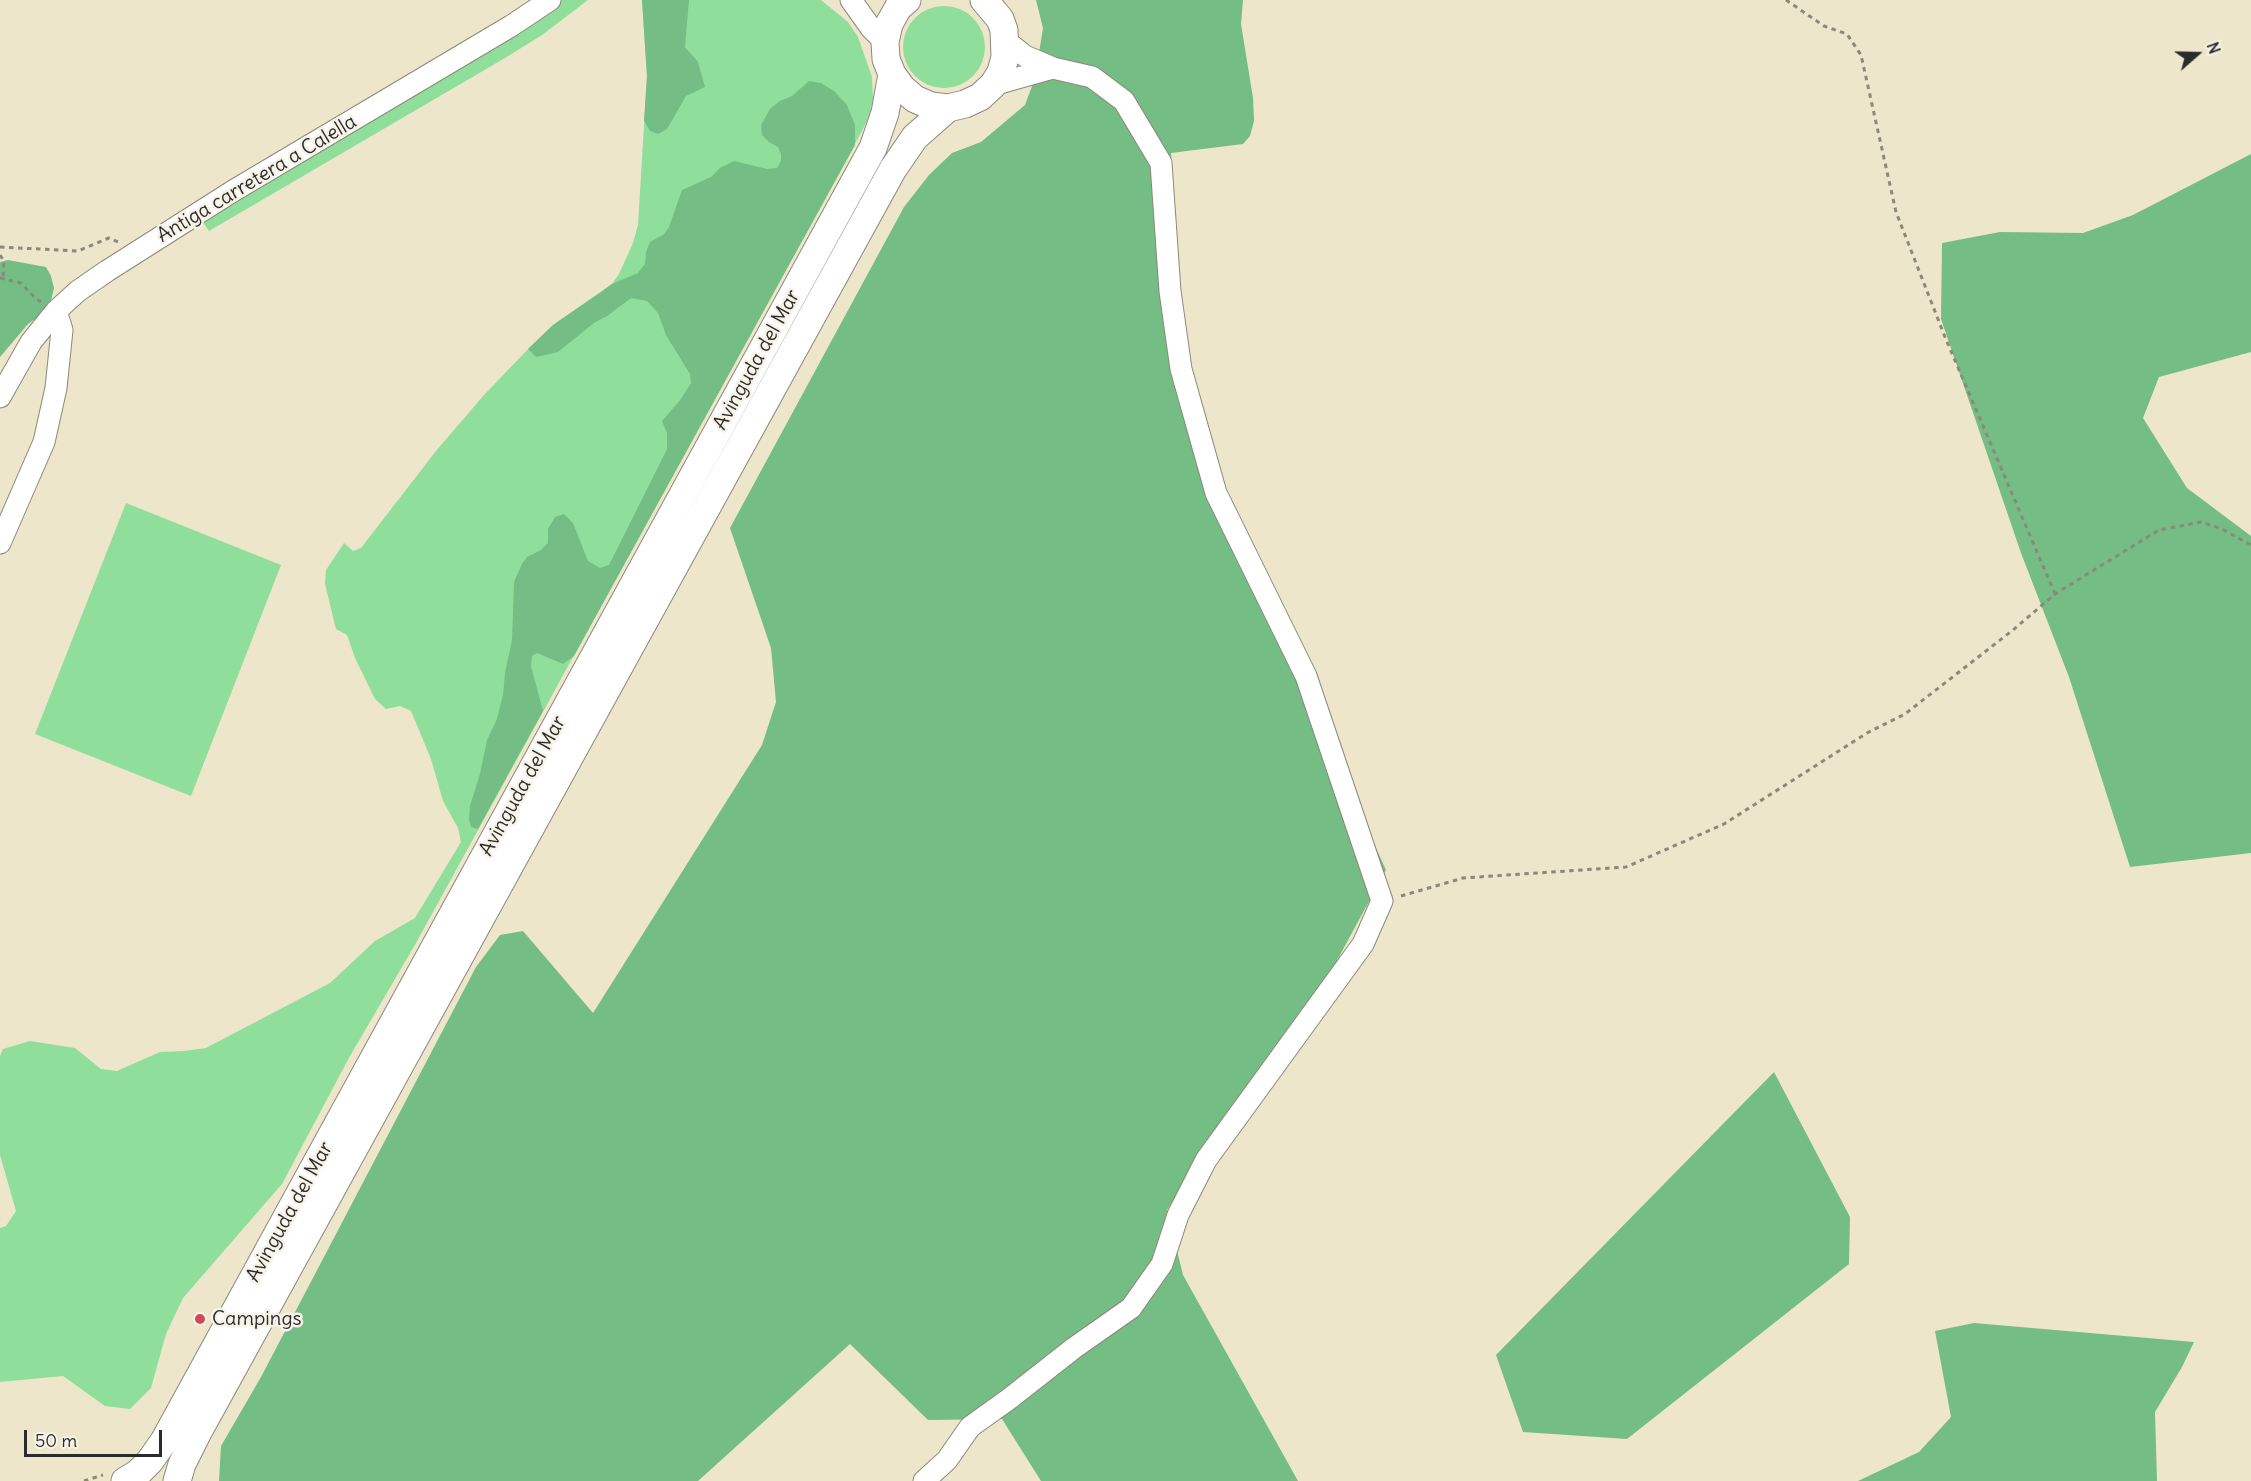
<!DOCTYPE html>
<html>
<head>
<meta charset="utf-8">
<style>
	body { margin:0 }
	#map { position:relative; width:2251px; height:1481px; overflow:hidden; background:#ede6ca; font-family:Delius,sans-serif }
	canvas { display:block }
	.north { position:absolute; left:2167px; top:24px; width:60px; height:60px; -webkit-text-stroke:4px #f7f3e8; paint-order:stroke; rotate:70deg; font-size:16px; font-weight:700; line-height:24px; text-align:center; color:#2b2b2b }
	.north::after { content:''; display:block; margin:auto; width:21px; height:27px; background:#2b2b2b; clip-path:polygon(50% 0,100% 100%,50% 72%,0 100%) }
	.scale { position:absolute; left:24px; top:1430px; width:138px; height:27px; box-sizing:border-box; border:3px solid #2b2b2b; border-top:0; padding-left:8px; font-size:18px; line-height:21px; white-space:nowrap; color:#2b2b2b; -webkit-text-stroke:4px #f7f3e8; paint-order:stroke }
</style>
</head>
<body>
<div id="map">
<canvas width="2251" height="1481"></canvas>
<div class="north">N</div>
<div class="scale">50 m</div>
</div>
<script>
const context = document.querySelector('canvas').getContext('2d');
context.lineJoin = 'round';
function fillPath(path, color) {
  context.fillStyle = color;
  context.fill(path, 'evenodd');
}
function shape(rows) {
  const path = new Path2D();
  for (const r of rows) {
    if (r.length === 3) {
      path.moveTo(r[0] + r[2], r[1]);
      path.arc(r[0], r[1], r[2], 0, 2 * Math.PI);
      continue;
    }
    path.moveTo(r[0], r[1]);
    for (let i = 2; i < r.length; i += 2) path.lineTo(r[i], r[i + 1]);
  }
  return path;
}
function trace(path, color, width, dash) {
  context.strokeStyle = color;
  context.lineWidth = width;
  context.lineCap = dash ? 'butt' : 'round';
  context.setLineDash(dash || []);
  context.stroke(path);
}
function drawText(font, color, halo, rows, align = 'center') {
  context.font = font + ' Delius,sans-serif';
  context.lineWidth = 5;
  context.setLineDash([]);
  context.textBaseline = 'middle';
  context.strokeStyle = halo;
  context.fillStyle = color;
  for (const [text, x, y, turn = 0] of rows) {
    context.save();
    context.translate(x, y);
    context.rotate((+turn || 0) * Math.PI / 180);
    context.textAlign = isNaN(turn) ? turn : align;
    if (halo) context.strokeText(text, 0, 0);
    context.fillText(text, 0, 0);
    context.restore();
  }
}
fillPath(shape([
	[559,0,588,0,542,35,505,58,209,231,200,218],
	[642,0,821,0,848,22,858,37,872,77,873,99,870,114,863,129,416,943,350,1056,282,1184,183,1298,166,1334,151,1388,130,1409,105,1406,63,1376,0,1382,0,1228,6,1226,16,1211,0,1155,0,1056,3,1049,30,1041,75,1048,101,1069,117,1071,160,1052,184,1051,206,1048,330,983,375,941,415,918,461,842,458,828,443,801,431,759,411,711,400,706,386,709,375,699,355,658,347,635,336,629,325,584,326,570,344,543,353,551,361,548,436,451,484,395,532,345,553,325,612,284,619,274,633,243,638,225,647,76],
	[944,47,41],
	[126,503,281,565,191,796,35,734]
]), '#90de9c');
fillPath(shape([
	[642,0,689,0,685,47,698,62,705,87,686,96,667,129,658,134,650,131,644,121,647,76],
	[1036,0,1243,0,1241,24,1253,98,1254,121,1250,136,1243,144,1171,153,1179,313,1216,479,1327,741,1386,870,1321,990,1223,1122,1167,1210,1183,1275,1298,1481,1041,1481,1002,1419,928,1420,850,1344,698,1481,219,1481,221,1446,261,1377,476,967,500,935,523,931,593,1013,762,745,776,702,771,648,730,528,904,207,929,175,952,153,981,142,1025,105,1035,78,1043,28],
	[809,81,821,83,834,91,847,105,855,125,855,145,574,656,563,664,537,653,532,656,531,666,543,711,478,829,471,827,469,820,470,806,480,774,487,740,497,719,503,695,505,673,512,640,514,582,522,564,527,557,541,550,548,543,548,529,555,517,564,514,573,523,588,561,600,568,609,565,667,449,667,433,662,421,681,399,691,383,690,374,666,335,658,313,647,301,631,298,607,316,594,323,558,352,536,357,528,349,553,325,601,292,612,284,638,273,645,264,646,252,650,242,664,234,669,227,682,190,711,177,720,168,734,161,767,169,777,168,781,161,781,154,778,147,769,142,762,135,761,125,770,109,780,101,792,96],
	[2251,154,2251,352,2159,377,2143,418,2187,488,2251,536,2251,853,2130,867,2069,677,2021,553,1941,319,1942,243,2000,232,2083,233,2133,215],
	[8,260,46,267,51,276,54,288,50,305,44,313,28,324,0,357,0,262],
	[1774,1072,1850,1217,1849,1264,1627,1439,1523,1432,1496,1355],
	[1974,1323,2194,1342,2182,1367,2155,1412,2157,1481,1858,1481,1919,1452,1951,1417,1935,1331]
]), '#74bd84');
const minor = shape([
	[851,0,871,28,885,42],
	[993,85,1053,68],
	[0,397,31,342,56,311,78,291,107,271,233,191,511,26,550,0],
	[0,543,44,442,56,388,62,330,56,311],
	[924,1481,947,1460,970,1427,1009,1399,1074,1348,1131,1308,1162,1264,1178,1215,1206,1160,1363,944,1382,901,1306,676,1216,493,1181,369,1170,291,1161,163,1124,101,1092,77,1053,68,1025,56,1006,41]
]);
const major = shape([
	[907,0,898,8,889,24,885,42,886,59,892,74,902,88,915,99,931,106,948,108,965,104,980,97,993,85,1001,72,1005,57,1004,30,1000,19,984,0],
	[125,1481,138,1473,150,1461,164,1441,873,148,885,113,892,74],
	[177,1481,182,1464,198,1432,893,169,915,137,948,108]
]);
trace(minor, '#8c887a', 23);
trace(major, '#8c887a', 29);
trace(shape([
	[1786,0,1824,26,1847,34,1861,55,1896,212,1945,337,2055,594],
	[0,247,78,251,109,238,118,242],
	[0,255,4,261,3,278],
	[0,278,21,283,35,298,41,302],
	[1401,896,1463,878,1626,867,1724,824,1867,733,1905,714,2013,630,2055,594,2159,530,2201,522,2222,529,2251,545],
	[84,1481,103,1475]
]), '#8c887a', 3, [4.5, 4.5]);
trace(minor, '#fff', 21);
trace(major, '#fff', 27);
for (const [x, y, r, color] of [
	[200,1319,6,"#d1495b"]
]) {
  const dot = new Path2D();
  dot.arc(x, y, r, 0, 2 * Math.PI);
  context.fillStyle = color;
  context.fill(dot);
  trace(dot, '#f7f3e8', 2);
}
drawText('20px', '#2b2b2b', '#f7f3e8', [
	["Antiga carretera a Calella",257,179,-31],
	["Avinguda del Mar",757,360,-61],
	["Avinguda del Mar",523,786,-61],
	["Avinguda del Mar",290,1212,-61]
]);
drawText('20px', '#2b2b2b', '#f7f3e8', [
	["Campings",212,1319]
], 'left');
</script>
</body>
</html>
